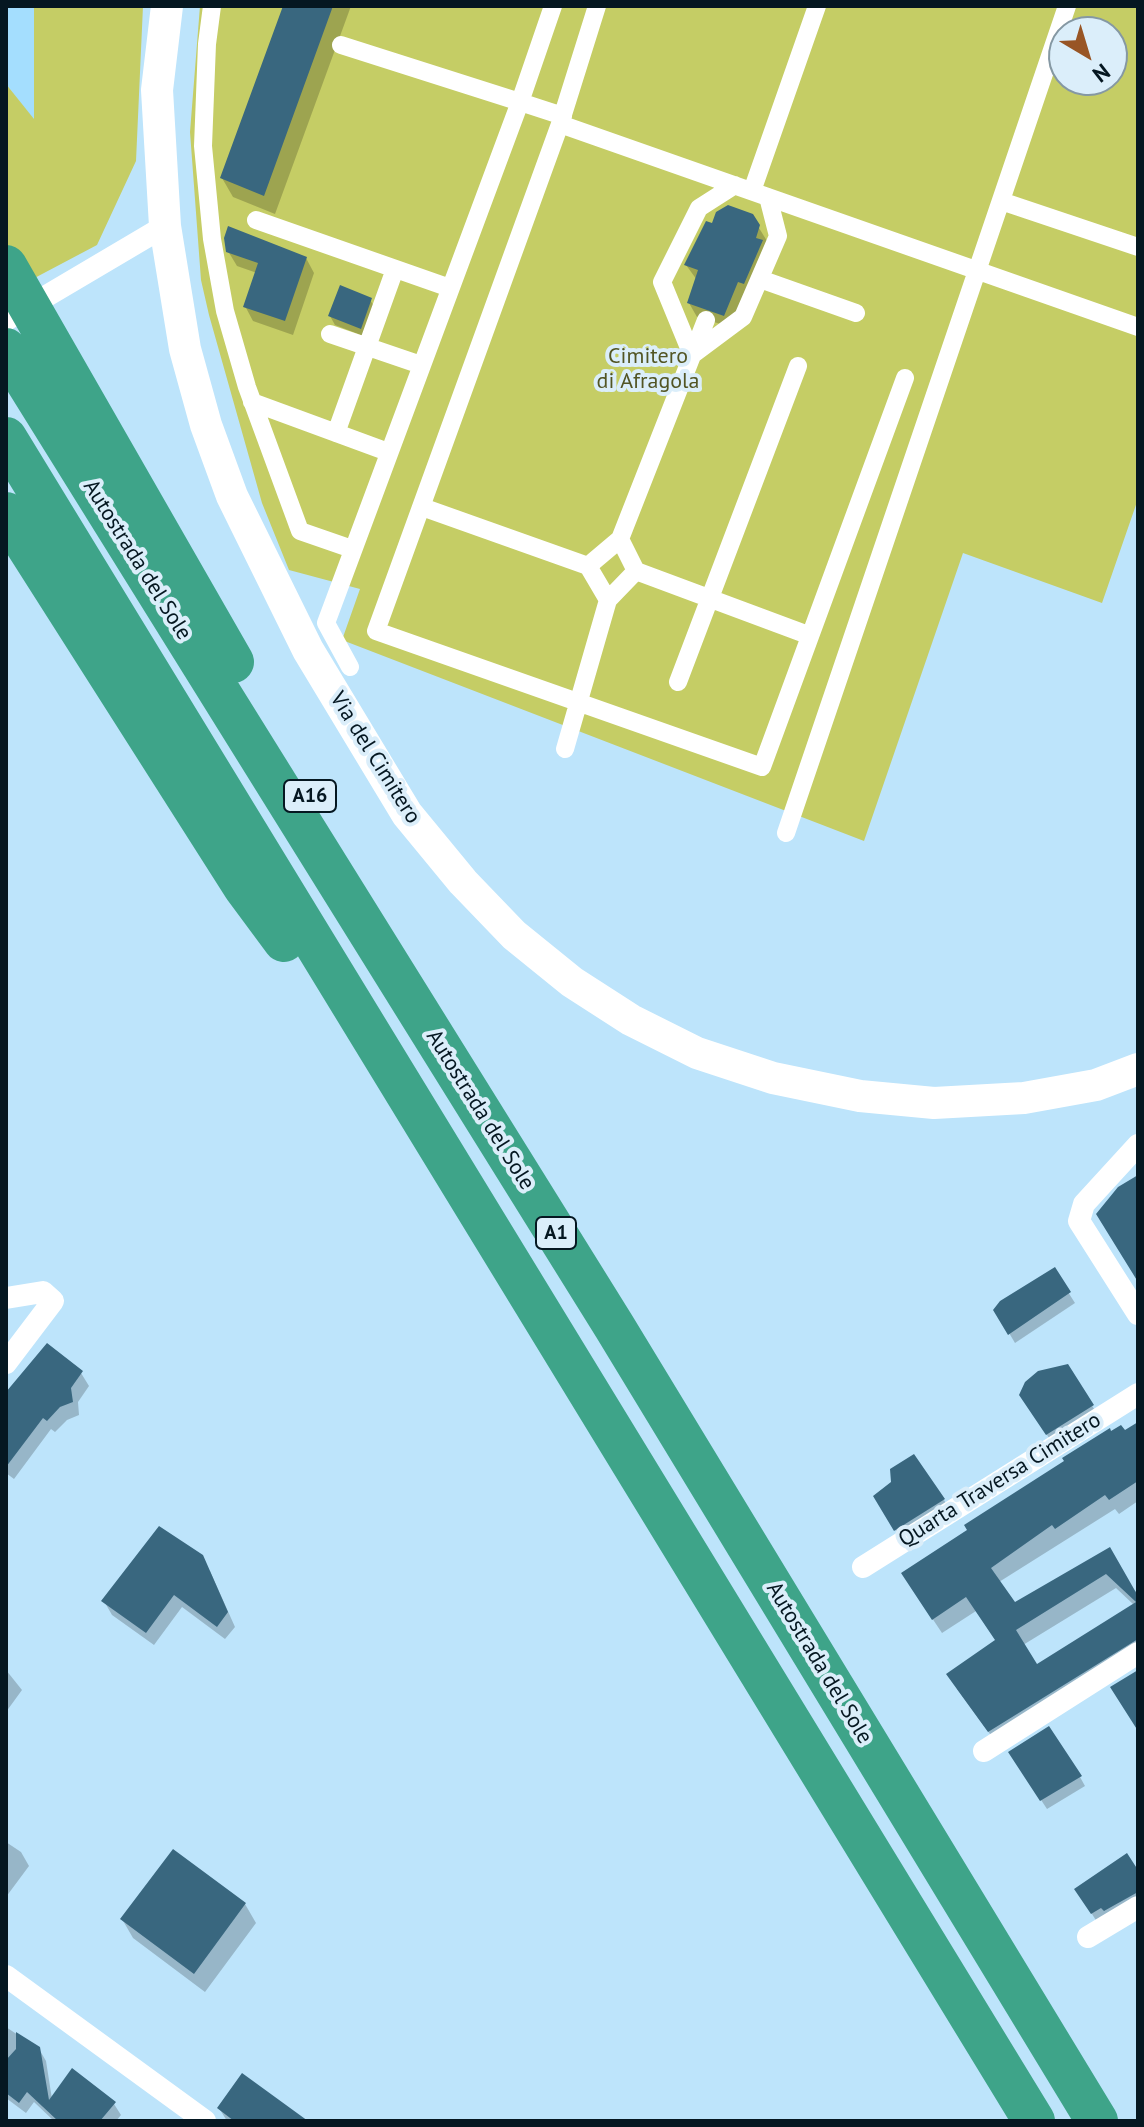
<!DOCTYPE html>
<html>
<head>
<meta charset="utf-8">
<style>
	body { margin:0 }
	#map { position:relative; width:1144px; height:2127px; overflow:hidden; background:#bde4fb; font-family:"PT Sans",sans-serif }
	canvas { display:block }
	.frame { position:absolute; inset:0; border:8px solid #051721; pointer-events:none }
	.north { position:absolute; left:1048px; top:16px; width:80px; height:80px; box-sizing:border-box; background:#dbeefa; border:2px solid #8598a3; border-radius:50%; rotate:142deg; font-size:22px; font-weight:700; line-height:32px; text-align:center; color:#051721 }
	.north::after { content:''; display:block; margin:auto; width:28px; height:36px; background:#985525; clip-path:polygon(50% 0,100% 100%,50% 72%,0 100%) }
</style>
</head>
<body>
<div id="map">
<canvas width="1144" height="2127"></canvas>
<div class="frame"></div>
<div class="north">N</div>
</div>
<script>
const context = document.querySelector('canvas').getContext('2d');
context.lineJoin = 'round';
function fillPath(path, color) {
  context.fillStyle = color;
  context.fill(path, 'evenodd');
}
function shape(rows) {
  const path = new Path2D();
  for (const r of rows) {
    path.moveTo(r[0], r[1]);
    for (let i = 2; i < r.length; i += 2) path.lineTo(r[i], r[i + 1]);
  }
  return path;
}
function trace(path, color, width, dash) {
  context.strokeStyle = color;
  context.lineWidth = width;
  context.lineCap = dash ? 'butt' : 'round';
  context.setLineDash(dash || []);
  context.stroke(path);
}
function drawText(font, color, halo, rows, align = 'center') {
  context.font = font + ' "PT Sans",sans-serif';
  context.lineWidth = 8;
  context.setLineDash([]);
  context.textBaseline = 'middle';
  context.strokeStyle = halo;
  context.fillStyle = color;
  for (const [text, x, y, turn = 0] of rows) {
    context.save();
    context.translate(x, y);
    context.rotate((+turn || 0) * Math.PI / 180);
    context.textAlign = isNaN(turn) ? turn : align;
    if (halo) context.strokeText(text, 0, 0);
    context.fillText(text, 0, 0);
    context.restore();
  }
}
fillPath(shape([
	[6,6,75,6,34,120,6,84]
]), '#a4defe');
fillPath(shape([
	[34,6,143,6,136,161,97,245,27,282,6,247,6,84,34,119],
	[200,6,1138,6,1138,499,1102,603,963,553,864,841,342,640,360,589,289,570,262,503,209,315,201,280,190,132],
	[1064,32,1112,32,1112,80,1064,80]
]), '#c5cd65');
fillPath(shape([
	[285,6,351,6,275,214,233,197,222,178],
	[751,215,767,241,734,328,697,317,689,303,697,280,686,265,713,226],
	[228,251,306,258,314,273,293,335,253,321,245,306,257,273,237,266],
	[370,300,376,309,366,337,335,325,330,316],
	[1054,1270,1075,1303,1015,1343,996,1311],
	[1067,1366,1101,1420,1056,1448,1030,1410],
	[81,1373,89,1386,78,1402,79,1415,67,1420,55,1432,51,1429,14,1479,6,1473,6,1393],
	[1138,1424,1138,1501,1119,1514,1115,1509,999,1582,1014,1604,1109,1550,1134,1592,1138,1590,1138,1656,998,1745,957,1689,997,1642,976,1611,942,1633,912,1588],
	[1116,1588,1134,1605,1037,1667,1023,1645],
	[893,1483,944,1500,952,1514,904,1544,875,1497],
	[210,1571,235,1627,225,1639,182,1607,154,1645,112,1615,104,1601],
	[6,1670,22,1690,6,1712],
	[1016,1762,1080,1777,1085,1786,1047,1809],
	[6,1842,21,1852,29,1866,6,1897],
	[1138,1874,1138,1904,1097,1922,1077,1890],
	[245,1904,256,1923,205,1992,133,1938,122,1919],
	[6,2027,39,2049,46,2061,52,2099,114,2104,121,2115,116,2121,54,2121,34,2102,26,2113,6,2098],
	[219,2108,299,2121,227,2121]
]), '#0003');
fillPath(shape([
	[283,6,333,6,264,196,220,178],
	[728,205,753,214,760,225,756,238,763,240,744,284,738,282,724,316,687,303,698,270,684,265,706,221,712,223,716,212],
	[228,226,307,257,285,321,243,307,258,263,226,252,224,238],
	[340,285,372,298,361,329,328,316],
	[1138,1175,1138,1282,1096,1214,1118,1187],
	[1055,1267,1071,1292,1008,1335,993,1310,1000,1301],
	[47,1343,83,1371,71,1388,73,1402,60,1407,47,1421,43,1418,6,1467,6,1392],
	[1068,1364,1094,1405,1046,1435,1019,1395,1025,1382,1038,1371],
	[1138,1422,1138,1481,1109,1500,1105,1495,1055,1529,1052,1525,991,1568,1015,1602,1110,1547,1138,1596,1138,1639,988,1732,946,1674,995,1640,966,1597,932,1620,901,1573,967,1530,964,1525,1064,1461,1062,1458,1110,1428,1111,1431,1121,1425,1125,1430],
	[1106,1574,1136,1602,1037,1664,1016,1630],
	[914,1454,945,1499,894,1531,873,1496,891,1482,890,1469],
	[159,1526,203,1555,228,1612,217,1627,174,1595,146,1633,101,1601],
	[1138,1670,1138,1731,1110,1687],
	[1049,1726,1082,1776,1040,1801,1008,1752],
	[173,1849,246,1903,194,1974,120,1919],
	[1127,1853,1138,1870,1138,1892,1104,1911,1101,1908,1091,1914,1074,1889],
	[16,2032,40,2047,49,2100,72,2068,116,2102,100,2121,58,2121,27,2092,19,2103,6,2093,6,2060,16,2049],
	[242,2073,308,2121,234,2121,217,2108]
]), '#39677f');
trace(shape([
	[212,6,207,44,203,146,212,239,225,311,247,387,300,531,352,549],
	[597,6,560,124,1138,327],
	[341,45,520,102,553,6],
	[560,124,376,631,762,767,905,378],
	[735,185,699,208,662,282,692,355,743,317,778,236,768,197],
	[752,191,817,6],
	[1001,201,1138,247],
	[256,220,450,288],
	[760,279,856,313],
	[330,334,421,365],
	[252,402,388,452],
	[336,433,395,269],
	[422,507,588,566],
	[620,539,706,320],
	[636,571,808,635],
	[350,667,326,623,520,102,563,116],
	[678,682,798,366],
	[565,749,608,600,588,566,620,539,636,571,608,600],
	[786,833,1067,6]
]), '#fff', 18);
trace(shape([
	[6,320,165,226],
	[1138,1145,1084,1204,1079,1221,1138,1314],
	[6,1298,43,1292,53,1301,6,1363],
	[863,1567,1138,1394],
	[984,1751,1138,1653],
	[1088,1937,1138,1907],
	[6,1976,205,2121]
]), '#fff', 22);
trace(shape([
	[167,6,157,90,165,226,185,349,206,425,232,496,308,650,407,814,463,882,514,935,572,982,631,1020,697,1053,773,1078,860,1096,934,1103,1024,1098,1096,1085,1138,1069]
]), '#fff', 32);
trace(shape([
	[6,266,233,662],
	[6,349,614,1326,1097,2121],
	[6,438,1034,2121],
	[6,513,244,887,284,941]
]), '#3ea489', 42);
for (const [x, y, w] of [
	[310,796,52],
	[556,1233,40]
]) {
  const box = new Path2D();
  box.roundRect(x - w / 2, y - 16, w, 32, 6);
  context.fillStyle = '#dbeefa';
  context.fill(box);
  trace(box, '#051721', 2);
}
drawText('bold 20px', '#051721', null, [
	["A16",310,796],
	["A1",556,1233]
]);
drawText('22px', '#525524', '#dbeefa', [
	["Cimitero",648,357],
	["di Afragola",648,382]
]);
drawText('22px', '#051721', '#dbeefa', [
	["Autostrada del Sole",137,560,58],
	["Via del Cimitero",375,758,58],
	["Autostrada del Sole",480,1110,58],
	["Quarta Traversa Cimitero",1000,1480,-32],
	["Autostrada del Sole",819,1663,59]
]);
</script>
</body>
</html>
